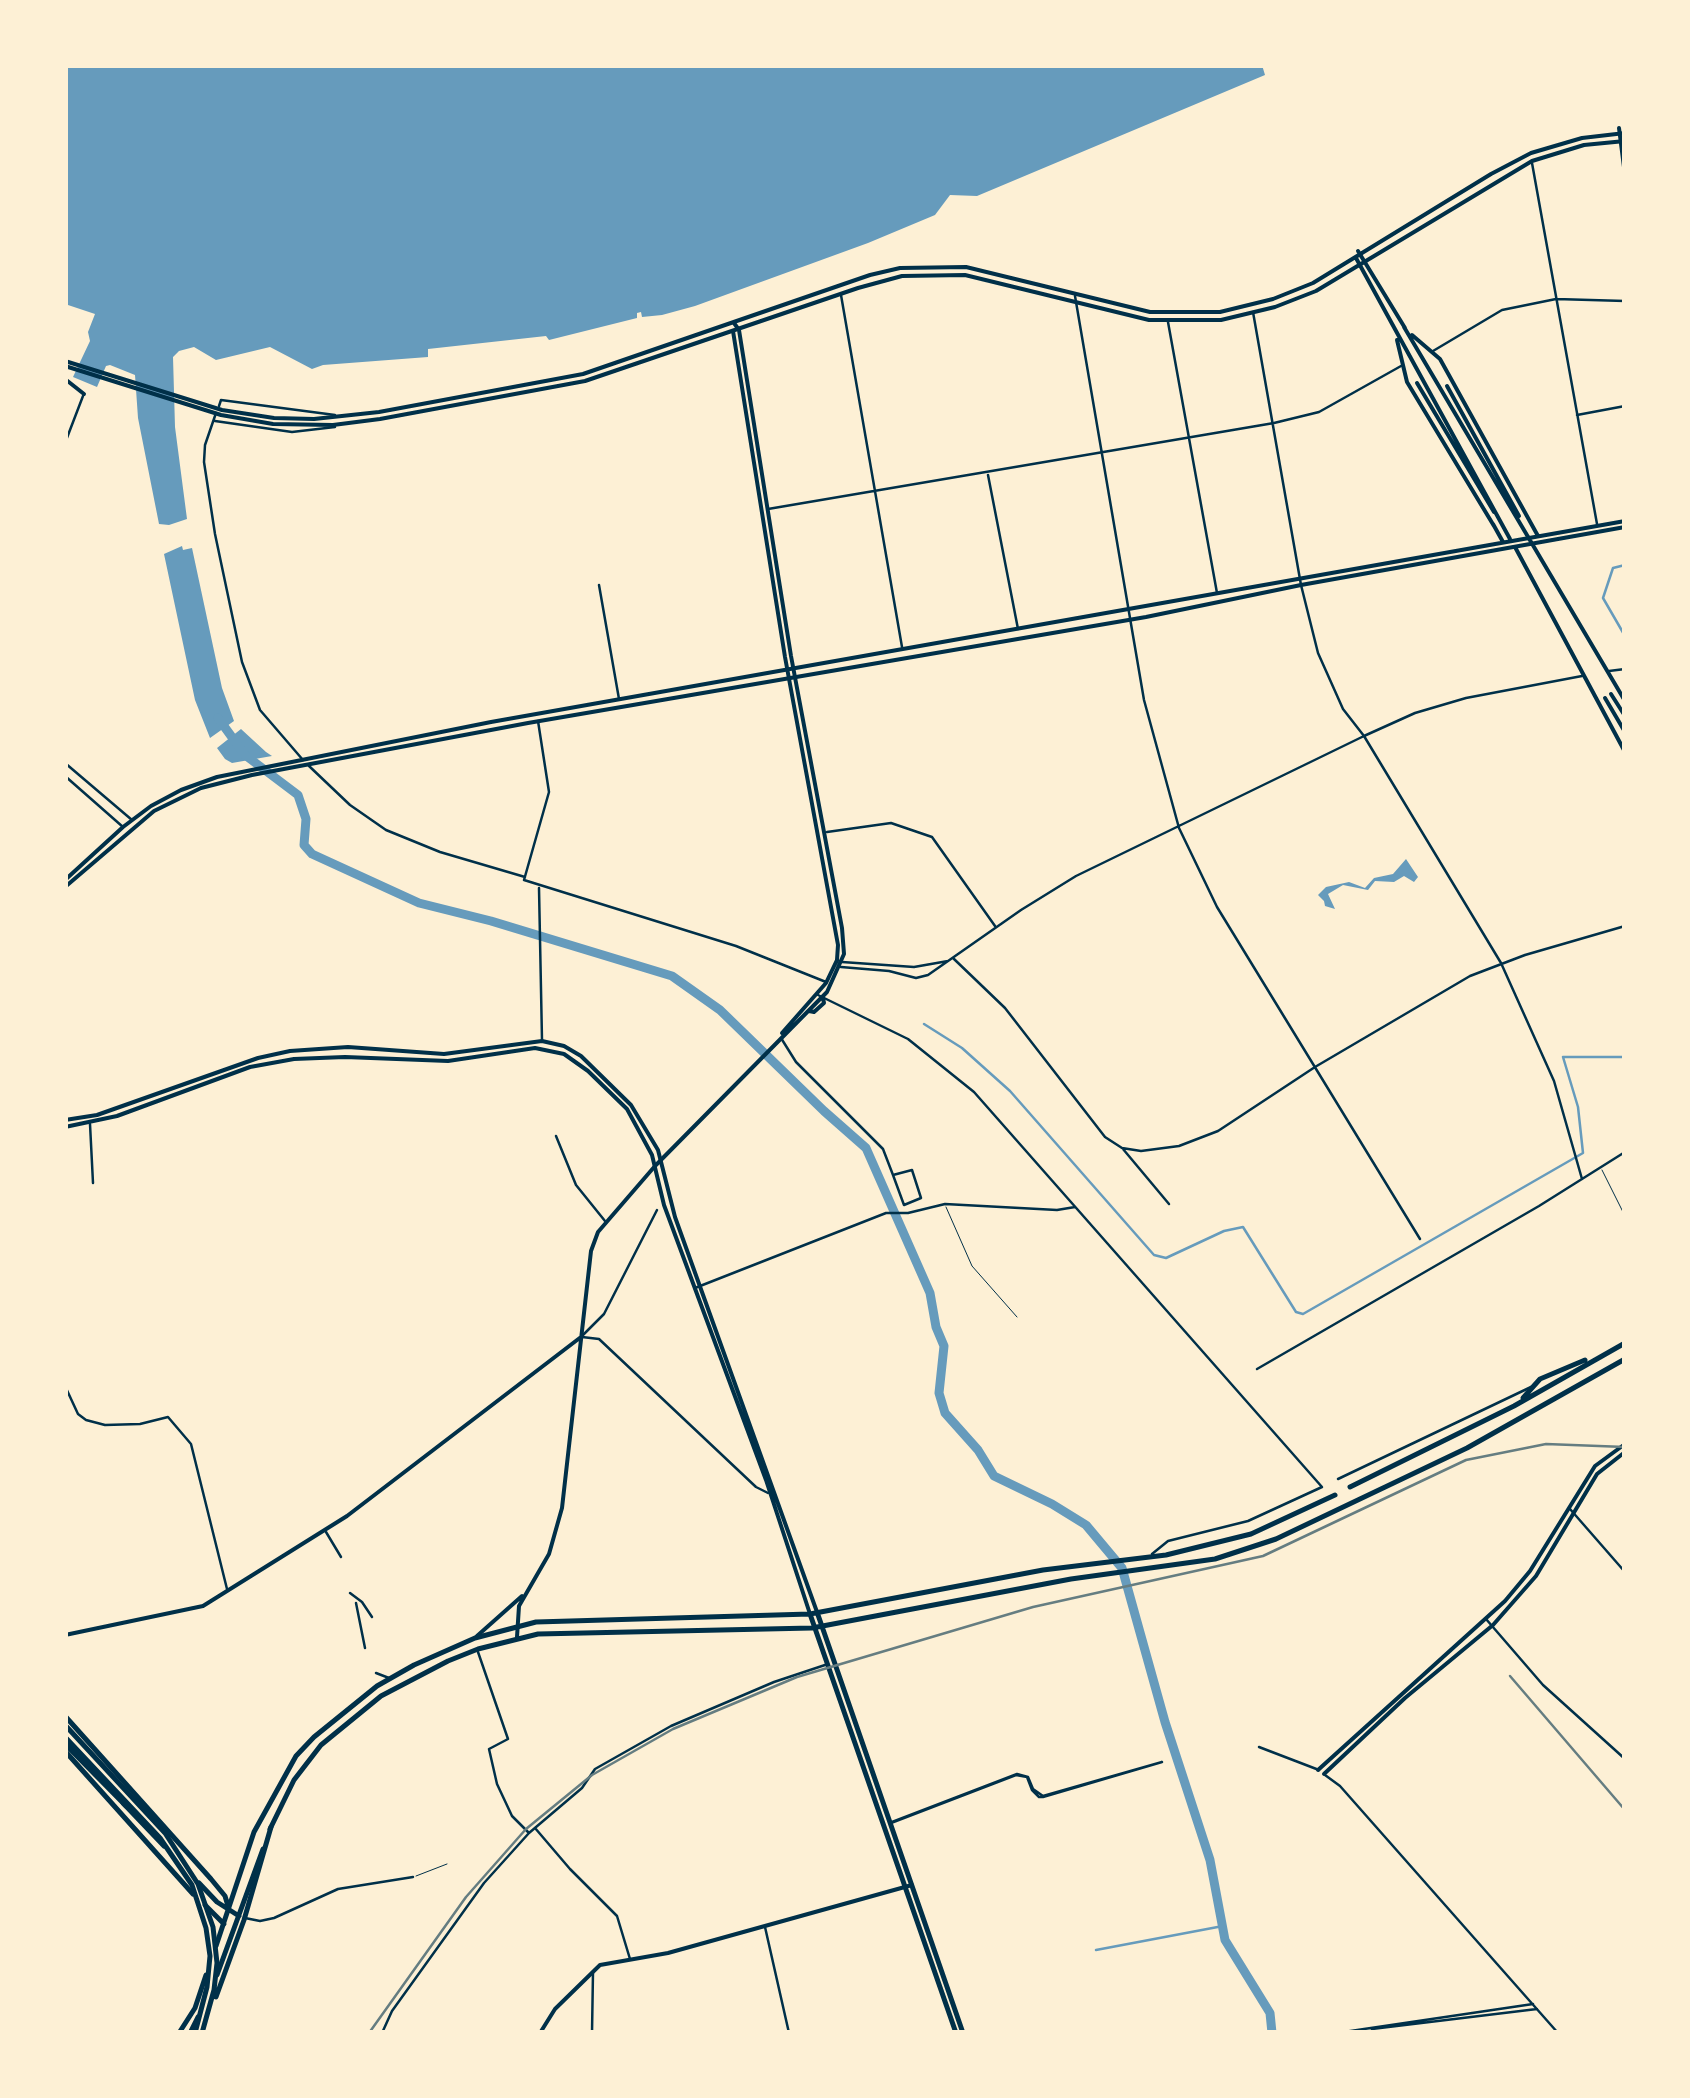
<!DOCTYPE html>
<html>
<head>
<meta charset="utf-8">
<style>
	body { margin:0 }
	#map { position:relative; width:1690px; height:2098px; overflow:hidden; background:#fdf0d5; font-family:Poppins,sans-serif }
	canvas { display:block }
	.frame { position:absolute; inset:0; border:68px solid #fdf0d5; pointer-events:none }
</style>
</head>
<body>
<div id="map">
<canvas width="1690" height="2098"></canvas>
<div class="frame"></div>
</div>
<script>
const context = document.querySelector('canvas').getContext('2d');
context.lineJoin = 'round';
function fillPath(path, color) {
  context.fillStyle = color;
  context.fill(path, 'evenodd');
}
function shape(rows) {
  const path = new Path2D();
  for (const r of rows) {
    path.moveTo(r[0], r[1]);
    for (let i = 2; i < r.length; i += 2) path.lineTo(r[i], r[i + 1]);
  }
  return path;
}
function trace(path, color, width, dash) {
  context.strokeStyle = color;
  context.lineWidth = width;
  context.lineCap = dash ? 'butt' : 'round';
  context.setLineDash(dash || []);
  context.stroke(path);
}
fillPath(shape([
	[65,65,1262,65,1265,75,977,196,950,195,935,215,868,243,695,306,662,315,642,317,641,312,637,313,637,318,549,340,546,336,428,349,428,357,323,365,312,369,270,347,216,360,194,347,179,351,173,357,175,427,187,519,169,525,159,524,138,418,135,375,110,365,106,366,97,387,73,377,90,341,88,332,95,314,65,304],
	[182,546,183,550,192,548,222,688,234,721,210,738,195,700,164,554],
	[241,729,266,752,272,756,232,763,225,759,217,748],
	[1406,859,1418,877,1414,882,1404,876,1394,882,1375,881,1368,890,1343,885,1328,894,1335,909,1325,906,1324,901,1318,895,1326,887,1349,882,1365,888,1374,878,1393,874]
]), '#669bbc');
trace(shape([
	[1625,565,1613,568,1603,598,1625,636],
	[924,1024,962,1048,1010,1091,1154,1255,1166,1258,1224,1231,1243,1227,1296,1312,1303,1314,1583,1153,1578,1107,1563,1057,1625,1057],
	[1096,1950,1223,1926]
]), '#669bbc', 2.5);
trace(shape([
	[218,718,245,755,298,795,306,819,304,845,312,854,419,903,491,921,672,976,720,1010,824,1111,866,1148,930,1293,936,1327,944,1346,939,1393,945,1413,978,1450,994,1476,1052,1504,1086,1525,1122,1568,1165,1722,1210,1860,1225,1940,1270,2013,1272,2033]
]), '#669bbc', 9);
trace(shape([
	[1602,1170,1625,1216],
	[946,1207,972,1266,1017,1317],
	[416,1876,447,1864]
]), '#003049', 1);
trace(shape([
	[556,1136,576,1185,605,1221]
]), '#003049', 2.5);
trace(shape([
	[1532,163,1597,524],
	[841,295,902,647],
	[1075,296,1144,700,1179,828,1217,907,1420,1239],
	[1253,312,1301,585,1318,653,1343,709,1364,736,1501,963,1554,1081,1582,1179],
	[1168,322,1217,593],
	[1433,351,1502,310,1556,299,1625,301],
	[219,406,221,400,335,415],
	[216,413,205,445,204,462,215,534,242,662,260,710,303,760],
	[1577,415,1625,406],
	[215,421,292,432,335,427],
	[65,443,83,396],
	[988,475,1018,629],
	[768,509,1274,423,1319,412,1401,366],
	[599,585,619,699],
	[1609,671,1625,669],
	[538,721,549,792,524,880,736,946,826,982],
	[65,763,132,820],
	[309,766,350,805,386,830,440,852,525,877],
	[65,776,123,827],
	[827,832,891,823,932,837,995,926],
	[539,888,542,1040],
	[954,959,1005,1008,1105,1137,1122,1148,1141,1151,1179,1146,1218,1131,1315,1067,1470,976,1525,955,1625,926],
	[842,962,914,967,948,961],
	[841,967,889,971,916,978,928,975,1021,910,1076,876,1364,736,1415,713,1466,698,1582,676],
	[818,995,908,1039,974,1092,1322,1487,1248,1521,1168,1541,1152,1554],
	[781,1038,796,1062,883,1149,893,1175,912,1170,921,1198,904,1205,893,1175],
	[90,1124,93,1183],
	[1123,1149,1169,1204],
	[695,1288,886,1213,908,1213,945,1204,1057,1210,1075,1207],
	[582,1336,604,1314,657,1210],
	[582,1337,599,1339,756,1487,768,1493],
	[1257,1369,1539,1206,1625,1152],
	[65,1386,78,1414,86,1420,105,1425,140,1424,168,1417,191,1444,227,1589],
	[1338,1479,1531,1387],
	[1570,1509,1625,1572],
	[326,1532,341,1557],
	[350,1593,362,1602,372,1617],
	[356,1603,365,1648],
	[1486,1619,1543,1685,1625,1759],
	[478,1652,508,1739,489,1749,497,1784,512,1816,528,1832],
	[376,1673,389,1678],
	[1259,1747,1319,1770],
	[1325,1775,1340,1786,1558,2033],
	[891,1823,1016,1775,1027,1777,1032,1790,1039,1797,1043,1797,1162,1762,1043,1796,1033,1789,1028,1777,1017,1774,892,1822],
	[535,1828,570,1869,617,1916,630,1959],
	[245,1918,260,1921,274,1918,338,1889,413,1877],
	[765,1927,789,2033],
	[1372,2029,1537,2009],
	[354,2033,359,2033],
	[382,2033,392,2011,484,1883,529,1833,582,1788,595,1769,671,1726,774,1682,825,1665],
	[592,2033,593,1972],
	[1337,2033,1533,2004]
]), '#003049', 2.5);
trace(shape([
	[1619,128,1625,175],
	[733,331,785,657,838,945,837,960,826,983,782,1033],
	[65,379,84,394],
	[809,1011,814,1012,824,1003,823,998],
	[65,1635,203,1606,347,1516,581,1337],
	[477,1636,522,1596],
	[517,1637,519,1606,549,1554,562,1508,591,1251,598,1232,655,1166,827,992,844,954,842,928,791,656,739,330,734,323],
	[1318,1770,1505,1601,1530,1571,1595,1466,1625,1444],
	[1324,1774,1405,1698,1493,1625,1536,1576,1597,1474,1625,1452],
	[540,2033,555,2009,600,1965,668,1953,912,1885]
]), '#003049', 4);
trace(shape([
	[1358,251,1405,328],
	[1356,258,1510,539],
	[1404,327,1625,701],
	[1412,335,1440,359,1538,536],
	[1397,340,1407,382,1494,526],
	[65,361,222,410,274,418,314,419,379,412,583,374,870,275,900,268,966,267,1150,312,1220,312,1273,299,1313,283,1491,174,1531,153,1582,138,1625,133],
	[65,366,221,415,273,424,333,425,380,419,585,381,858,288,902,276,965,275,1149,320,1221,320,1275,307,1316,291,1532,161,1584,145,1625,141],
	[1417,383,1494,512],
	[1447,386,1519,516],
	[1493,524,1503,542],
	[1515,547,1625,752],
	[1611,694,1625,716],
	[1605,698,1625,732],
	[65,880,123,827,151,806,181,790,217,777,491,722,1625,521],
	[65,887,154,811,201,788,252,775,528,723,1146,617,1301,585,1625,527],
	[65,1120,97,1115,258,1058,290,1051,348,1047,444,1054,542,1041,564,1046,581,1056,631,1105,658,1150,675,1217,817,1612],
	[65,1127,117,1116,250,1067,294,1059,345,1057,448,1061,535,1048,564,1054,588,1071,627,1109,652,1155,664,1205,766,1480,810,1614]
]), '#003049', 4);
trace(shape([
	[1523,1398,1540,1379,1585,1360],
	[1350,1487,1514,1406,1625,1343],
	[817,1612,963,2033],
	[810,1614,956,2033],
	[65,1716,211,1879,225,1896,228,1906],
	[65,1751,193,1894],
	[123,1803,164,1846],
	[270,1829,294,1780,321,1745,381,1696,448,1661,478,1649,538,1634,812,1628,1071,1579,1215,1559,1276,1539,1467,1448,1625,1359],
	[199,1883,217,1902,239,1916],
	[205,1905,224,1924],
	[216,1946,254,1832,296,1756,314,1737,377,1686,414,1665,475,1638,536,1622,810,1614,1043,1570,1166,1555,1251,1534,1335,1495],
	[217,1975,263,1849],
	[179,2033,195,2008,206,1975],
	[190,2033,198,2017]
]), '#003049', 5);
trace(shape([
	[65,1725,165,1833,198,1884,213,1927,217,1963,214,1990,202,2033],
	[65,1737,160,1838,192,1885,206,1928,210,1956,207,1987,195,2033],
	[65,1744,126,1806],
	[216,1997,244,1920,271,1827]
]), '#003049', 5);
trace(shape([
	[1510,1676,1625,1810],
	[369,2033,466,1897,526,1829,592,1775,673,1729,797,1677,1033,1607,1263,1556,1466,1460,1546,1444,1625,1447]
]), '#657d81', 2.5);
</script>
</body>
</html>
